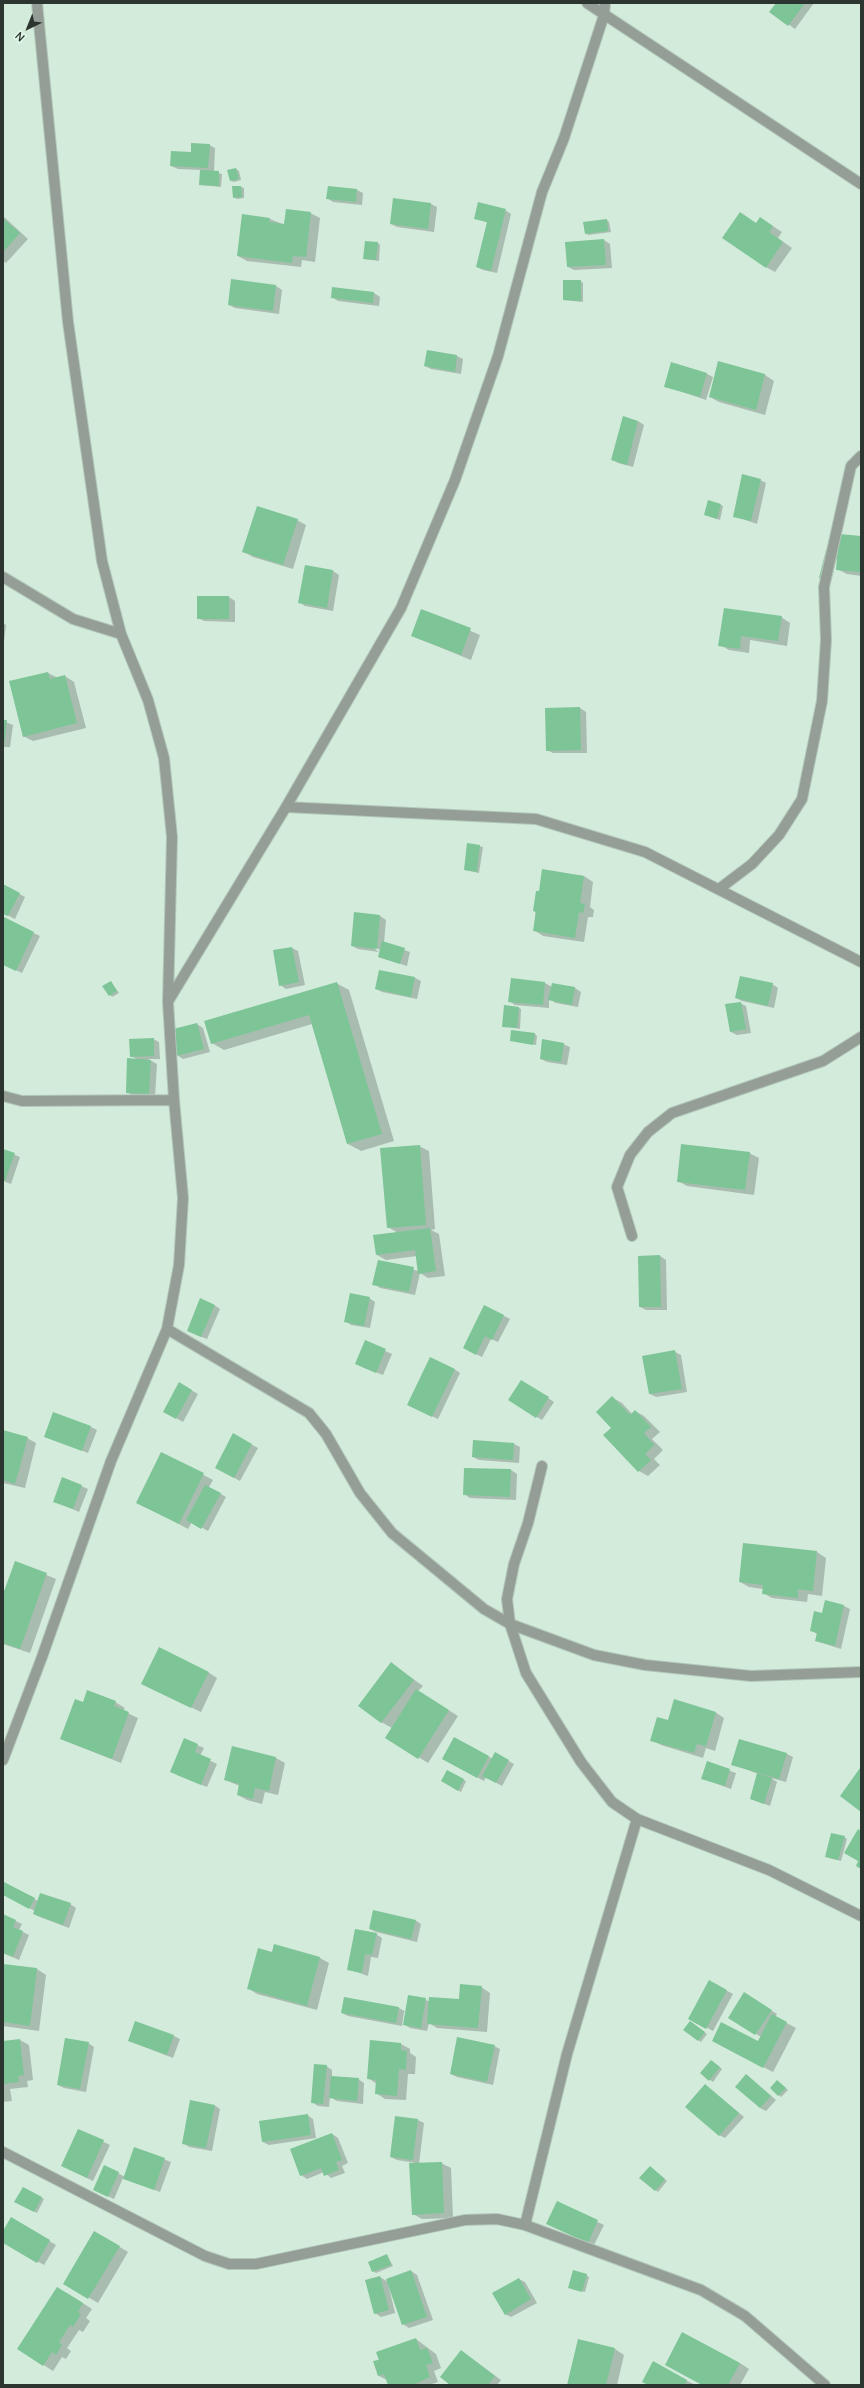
<!DOCTYPE html>
<html>
<head>
<meta charset="utf-8">
<style>
	body { margin:0 }
	#map { position:relative; width:864px; height:2388px; overflow:hidden; background:#d3ebdb; font-family:Manrope,sans-serif }
	canvas { display:block }
	.frame { position:absolute; inset:0; border:4px solid #2c352f; pointer-events:none }
	.north { position:absolute; left:8px; top:8px; width:40px; height:40px; -webkit-text-stroke:3px #e0f9e8; paint-order:stroke; rotate:223deg; font-size:11px; font-weight:700; line-height:16px; text-align:center; color:#2c352f }
	.north::after { content:''; display:block; margin:auto; width:14px; height:18px; background:#2c352f; clip-path:polygon(50% 0,100% 100%,50% 72%,0 100%) }
</style>
</head>
<body>
<div id="map">
<canvas width="864" height="2388"></canvas>
<div class="frame"></div>
<div class="north">N</div>
</div>
<script>
const context = document.querySelector('canvas').getContext('2d');
context.lineJoin = 'round';
function fillPath(path, color) {
  context.fillStyle = color;
  context.fill(path, 'evenodd');
}
function shape(rows) {
  const path = new Path2D();
  for (const r of rows) {
    path.moveTo(r[0], r[1]);
    for (let i = 2; i < r.length; i += 2) path.lineTo(r[i], r[i + 1]);
  }
  return path;
}
function trace(path, color, width, dash) {
  context.strokeStyle = color;
  context.lineWidth = width;
  context.lineCap = dash ? 'butt' : 'round';
  context.setLineDash(dash || []);
  context.stroke(path);
}
fillPath(shape([
	[777,3,814,3,795,29,771,12],
	[209,145,215,148,214,172,222,174,221,187,200,185,201,170,178,169,171,166],
	[236,169,239,171,241,180,234,182,231,181],
	[241,187,244,188,244,198,237,199,234,197],
	[329,187,357,190,363,193,362,205,333,202,327,198],
	[431,204,437,207,434,232,397,227,391,224],
	[505,210,511,214,497,273,483,270,477,267,488,223,476,218],
	[310,213,320,218,315,262,302,260,301,267,247,261,238,256,270,219,285,225],
	[3,216,28,239,6,263,3,261],
	[760,218,782,232,778,238,792,248,775,272,766,267],
	[607,220,609,222,611,232,588,235,586,233],
	[604,240,610,244,612,268,574,270,568,267],
	[378,243,380,245,379,261,364,259],
	[232,280,276,286,282,290,279,314,235,308,229,305],
	[580,281,583,283,583,302,564,300],
	[333,288,374,293,380,297,379,306,338,301,332,297],
	[428,351,457,356,463,359,461,374,431,369,425,366],
	[719,363,765,375,774,381,765,415,719,402,710,397],
	[707,374,713,377,706,400,665,386],
	[638,421,644,425,633,467,618,463,613,460],
	[760,480,766,483,757,524,734,516],
	[721,505,723,506,720,520,706,515],
	[297,520,306,525,293,569,253,557,244,552],
	[861,537,861,576,847,574,837,569,837,557,831,582,822,579,835,553,838,555],
	[305,566,333,571,339,575,333,611,305,606,299,602],
	[229,597,235,601,235,622,204,621,198,618],
	[422,610,480,635,471,660,412,636],
	[781,617,790,623,787,646,750,640,749,653,729,650,720,645],
	[3,623,6,625,4,642,3,642],
	[48,673,58,678,65,676,74,682,86,728,33,741,23,736,10,682],
	[580,708,586,712,587,753,553,753,547,750],
	[3,721,13,725,10,747,3,747],
	[468,844,483,847,479,873,465,870],
	[543,870,584,876,593,882,590,907,594,910,593,917,588,917,584,942,543,936,534,930,537,892,540,892],
	[3,885,25,897,15,919,3,913],
	[355,914,380,916,386,920,384,943,410,952,407,966,379,957,380,950,373,946,372,947,379,952,358,949,352,946],
	[4,919,40,936,22,973,3,964],
	[292,948,298,951,305,985,286,989,280,985,274,951],
	[415,978,421,981,417,999,382,992,376,989],
	[111,982,119,993,112,997,104,987],
	[336,983,349,990,394,1141,361,1151,348,1144,312,1024,224,1050,212,1043],
	[545,983,552,987,552,984,575,988,581,992,578,1007,556,1003,549,999,549,1008,515,1005,509,1001],
	[772,984,778,988,774,1008,742,1001,736,998],
	[740,1003,746,1006,751,1033,737,1035,731,1032],
	[519,1008,521,1009,520,1029,503,1026],
	[197,1024,203,1028,210,1052,183,1059,177,1055],
	[535,1034,537,1036,536,1045,511,1040],
	[153,1039,159,1042,160,1059,148,1059,157,1064,155,1097,133,1096,127,1092,138,1060,131,1056],
	[563,1044,570,1047,567,1065,547,1062,541,1059],
	[419,1146,429,1151,435,1229,431,1230,439,1234,445,1276,428,1278,420,1273,415,1295,380,1288,374,1284,378,1261,419,1271,417,1256,386,1260,377,1255,398,1233,388,1227],
	[3,1150,20,1157,11,1184,3,1181],
	[749,1153,759,1158,754,1195,687,1186,678,1181],
	[660,1256,666,1260,667,1310,646,1310,640,1307],
	[369,1298,375,1302,370,1328,351,1325,345,1321],
	[214,1305,220,1309,207,1339,194,1334],
	[485,1306,510,1319,498,1342,491,1339,482,1357,470,1351],
	[365,1342,392,1354,383,1375,362,1367],
	[675,1352,681,1355,687,1392,656,1397,650,1394],
	[454,1369,460,1373,438,1419,414,1408],
	[179,1383,198,1394,183,1422,164,1411],
	[527,1384,554,1402,542,1420,537,1417],
	[613,1398,622,1403,632,1414,635,1411,644,1416,660,1432,652,1439,663,1450,654,1459,660,1465,648,1476,639,1471,613,1428],
	[91,1427,97,1430,88,1453,45,1436],
	[3,1431,27,1438,36,1443,25,1488,3,1483],
	[234,1435,258,1448,240,1481,216,1468],
	[514,1444,520,1447,519,1463,479,1460,473,1457],
	[162,1453,213,1480,209,1487,226,1497,208,1531,192,1522,188,1529,147,1507],
	[511,1470,517,1474,516,1500,470,1498,464,1494],
	[63,1478,88,1489,79,1512,54,1501],
	[744,1544,817,1552,826,1558,822,1596,808,1594,807,1602,772,1598,763,1593,763,1589,749,1587,740,1582],
	[15,1562,56,1579,30,1653,3,1644,3,1597],
	[844,1606,850,1609,841,1649,816,1641,817,1634,811,1630],
	[391,1663,423,1686,418,1691,458,1716,428,1763,386,1737,392,1728,381,1722],
	[208,1672,217,1678,201,1712,152,1689],
	[115,1702,125,1708,123,1711,138,1718,121,1763,61,1739,83,1703],
	[715,1712,724,1718,715,1751,706,1748,703,1758,661,1745,652,1740,668,1721],
	[454,1738,493,1759,496,1754,514,1764,502,1786,486,1777,484,1781,443,1759],
	[185,1740,204,1748,200,1756,217,1764,207,1787,177,1775],
	[232,1748,276,1758,285,1763,278,1795,265,1792,262,1804,247,1800,238,1795,240,1786,225,1780],
	[787,1754,793,1757,786,1782,771,1778,777,1782,770,1806,751,1799,758,1774,733,1764],
	[707,1763,736,1773,731,1789,703,1779],
	[447,1771,466,1781,461,1792,442,1781],
	[844,1837,847,1839,841,1861,829,1858],
	[4,1883,38,1901,70,1904,76,1908,69,1928,40,1917,34,1914,35,1911,3,1894],
	[3,1915,22,1924,19,1930,29,1935,19,1960,3,1953],
	[415,1920,421,1924,417,1942,376,1932,370,1929],
	[376,1934,382,1938,378,1958,371,1957,368,1976,348,1969],
	[275,1945,320,1958,329,1963,317,2010,257,1994,248,1988,272,1953],
	[3,1965,37,1969,46,1975,39,2031,3,2026],
	[710,1982,733,1994,713,2031,689,2018],
	[481,1987,490,1993,487,2032,437,2028,429,2023,427,2031,410,2028,404,2024,406,2012,404,2012,402,2026,348,2016,342,2013,399,2008,406,2012,409,1996,429,2001,460,2000],
	[750,1997,777,2014,775,2017,796,2028,773,2072,722,2046,758,2042,761,2037,729,2017],
	[692,2024,707,2034,701,2042,698,2040],
	[174,2036,180,2039,173,2058,129,2041],
	[20,2040,29,2045,33,2080,27,2081,28,2087,10,2089,12,2101,3,2102,3,2042],
	[88,2043,94,2047,86,2092,64,2088,58,2085],
	[401,2044,410,2049,410,2053,416,2057,415,2074,408,2074,406,2100,385,2099,376,2093,377,2084,368,2078],
	[494,2046,500,2049,493,2085,457,2077,451,2074],
	[712,2061,722,2069,713,2082,701,2073],
	[326,2066,332,2070,332,2077,358,2079,364,2083,363,2104,337,2101,330,2097,329,2107,318,2106,312,2102],
	[747,2075,776,2100,766,2111,760,2108],
	[780,2083,788,2090,781,2097,771,2088],
	[705,2085,744,2117,725,2138,719,2135],
	[214,2105,220,2109,212,2151,189,2147,183,2143],
	[307,2115,313,2119,316,2138,269,2145,263,2142],
	[418,2120,424,2123,419,2164,441,2163,451,2168,453,2218,422,2219,413,2214,416,2163,397,2160,391,2157],
	[79,2130,110,2145,93,2181,68,2169],
	[332,2134,338,2138,348,2163,342,2166,345,2173,331,2178,324,2172,307,2179,301,2175],
	[135,2148,171,2162,160,2192,123,2178,114,2199,100,2193,118,2173,125,2177],
	[650,2167,667,2181,658,2192,641,2178],
	[23,2188,44,2199,37,2213,16,2201],
	[557,2203,604,2225,594,2245,554,2227],
	[11,2219,56,2245,44,2265,3,2242,3,2233],
	[95,2232,128,2252,98,2303,64,2283],
	[387,2255,393,2266,376,2273,373,2271],
	[411,2271,417,2275,433,2320,409,2328,403,2324,388,2283,395,2313,381,2317,375,2313,380,2277,388,2282],
	[586,2275,589,2277,585,2292,572,2289],
	[519,2279,525,2282,537,2303,511,2317,505,2314],
	[67,2293,92,2309,86,2318,90,2321,83,2332,79,2330,67,2348,71,2351,66,2359,62,2357,53,2371,19,2349],
	[416,2339,436,2354,441,2368,434,2371,438,2382,429,2385,389,2385,387,2380,379,2376,374,2362],
	[579,2340,615,2349,624,2355,617,2385,568,2385],
	[467,2355,501,2380,497,2385,452,2385],
	[653,2363,693,2384,692,2385,649,2385],
	[740,2363,749,2369,740,2385,704,2385]
]), '#0003');
fillPath(shape([
	[776,3,805,3,788,26,769,12],
	[191,143,210,144,208,168,170,166,171,151,191,152],
	[236,168,239,179,230,181,227,170],
	[200,170,219,171,219,186,199,185],
	[232,186,241,186,242,197,233,198],
	[328,186,357,189,356,202,326,199],
	[393,198,431,203,428,229,390,224],
	[478,202,506,209,491,271,476,267,487,222,474,219],
	[286,209,311,212,306,257,293,256,292,263,237,256,242,214,270,218,269,222,284,224],
	[740,212,756,223,760,217,773,226,769,232,783,242,766,268,722,238],
	[3,218,20,233,3,252],
	[607,219,608,231,585,234,583,222],
	[604,239,606,265,567,267,565,242],
	[365,241,378,242,376,260,363,259],
	[231,279,276,285,273,311,228,305],
	[563,280,581,280,581,301,563,300],
	[332,287,374,292,373,303,331,298],
	[427,350,457,355,455,372,424,366],
	[718,361,765,374,756,410,709,397],
	[671,362,707,373,700,397,664,387],
	[623,416,638,421,627,465,611,460],
	[742,474,761,479,751,521,733,517],
	[708,500,721,504,717,519,704,515],
	[257,506,298,519,283,565,242,552],
	[839,534,861,536,861,572,836,570],
	[826,550,835,552,828,581,819,578],
	[305,565,333,570,327,608,298,603],
	[197,596,229,596,229,619,197,619],
	[724,608,782,616,778,641,741,636,740,649,718,646],
	[421,609,471,628,461,655,411,636],
	[48,672,50,679,65,675,77,723,23,737,9,681],
	[580,707,581,750,546,751,545,708],
	[3,720,7,720,4,745,3,745],
	[467,843,480,845,477,872,464,870],
	[542,869,584,876,580,903,585,904,583,913,579,912,575,938,533,931,536,912,533,911,536,891,539,891],
	[3,884,20,893,8,916,3,914],
	[354,912,380,915,377,949,351,946],
	[4,917,34,932,16,971,3,965],
	[382,941,405,948,400,964,378,957],
	[292,947,299,982,279,986,273,950],
	[379,970,415,977,411,997,375,989],
	[740,976,773,983,768,1006,735,998],
	[511,978,545,982,543,1005,508,1002],
	[111,981,117,991,109,996,102,986],
	[337,982,382,1134,347,1144,309,1015,211,1044,204,1021],
	[552,983,575,987,572,1005,548,1000],
	[741,1002,746,1029,730,1032,725,1004],
	[504,1005,519,1007,517,1028,502,1027],
	[197,1023,204,1049,176,1056,169,1030],
	[511,1030,535,1033,533,1045,510,1041],
	[154,1038,154,1056,130,1057,129,1039],
	[542,1039,564,1043,561,1062,540,1059],
	[127,1058,151,1060,149,1094,126,1093],
	[681,1144,750,1152,745,1190,677,1182],
	[420,1145,426,1225,387,1228,380,1148],
	[3,1149,15,1153,5,1181,3,1180],
	[430,1228,436,1271,418,1274,415,1250,376,1255,373,1235],
	[660,1255,661,1307,639,1307,638,1256],
	[378,1260,414,1267,409,1292,372,1285],
	[350,1293,370,1297,364,1326,344,1322],
	[200,1298,215,1305,201,1337,187,1331],
	[484,1305,504,1315,492,1340,485,1336,476,1355,463,1348],
	[365,1340,386,1349,376,1373,355,1364],
	[675,1350,682,1389,649,1394,642,1356],
	[430,1357,455,1369,432,1417,407,1405],
	[521,1380,549,1397,536,1418,508,1400],
	[179,1382,192,1390,176,1419,163,1412],
	[612,1396,630,1415,635,1410,651,1427,644,1433,654,1445,645,1454,651,1460,638,1472,603,1435,611,1428,596,1412],
	[53,1412,91,1426,82,1451,44,1437],
	[3,1430,28,1437,15,1484,3,1480],
	[233,1433,252,1444,234,1478,215,1468],
	[473,1440,514,1443,513,1460,472,1457],
	[161,1452,204,1473,179,1524,136,1503],
	[464,1468,511,1469,510,1497,463,1495],
	[62,1477,82,1485,73,1509,53,1502],
	[205,1485,221,1493,201,1529,186,1520],
	[743,1543,817,1551,813,1591,798,1589,798,1598,762,1594,763,1585,739,1582],
	[15,1561,47,1573,20,1649,3,1643,3,1594],
	[825,1600,844,1605,835,1646,815,1641,817,1633,810,1631,814,1611,822,1613],
	[159,1647,209,1672,191,1708,141,1684],
	[391,1662,414,1680,381,1723,358,1706],
	[416,1689,449,1710,418,1759,385,1738],
	[87,1690,116,1701,114,1706,129,1712,112,1759,60,1739,75,1699,83,1702],
	[674,1699,716,1712,706,1746,697,1744,694,1753,650,1741,657,1717,668,1720],
	[454,1737,489,1756,477,1778,442,1759],
	[184,1738,198,1744,195,1752,211,1759,201,1785,170,1772],
	[739,1739,787,1753,779,1779,731,1765],
	[232,1746,276,1757,269,1791,255,1788,253,1799,237,1795,239,1784,224,1780],
	[495,1752,509,1760,496,1783,482,1776],
	[707,1761,730,1769,725,1786,701,1779],
	[860,1768,861,1768,861,1812,840,1796],
	[447,1770,464,1779,458,1791,441,1781],
	[757,1773,772,1778,764,1804,750,1799],
	[858,1829,861,1831,861,1869,856,1866,858,1861,844,1853],
	[831,1833,845,1836,838,1860,825,1857],
	[4,1882,35,1898,29,1909,3,1895],
	[40,1893,71,1903,63,1925,33,1914],
	[373,1910,416,1920,411,1939,369,1929],
	[3,1914,16,1920,13,1927,23,1931,13,1957,3,1953],
	[355,1929,377,1933,372,1955,365,1954,362,1973,347,1970],
	[274,1944,320,1957,307,2006,247,1989,258,1948,272,1952],
	[3,1964,37,1968,30,2026,3,2022],
	[709,1980,727,1990,706,2029,688,2019],
	[460,1984,482,1986,478,2028,427,2024,429,1997,459,1999],
	[744,1992,772,2010,755,2035,728,2018],
	[408,1995,426,1998,421,2028,403,2025],
	[344,1997,399,2007,396,2023,341,2013],
	[772,2014,787,2022,763,2068,712,2041,721,2022,758,2041],
	[135,2021,174,2035,167,2055,128,2041],
	[690,2021,705,2032,698,2041,683,2030],
	[457,2037,495,2045,487,2082,450,2074],
	[65,2038,89,2042,80,2089,57,2085],
	[20,2039,24,2075,18,2076,19,2082,3,2084,3,2041],
	[370,2040,401,2043,401,2050,407,2051,406,2070,399,2069,397,2096,375,2094,376,2080,367,2079],
	[711,2060,720,2067,709,2081,700,2073],
	[314,2064,327,2065,323,2104,311,2103],
	[746,2074,771,2096,760,2108,735,2087],
	[331,2076,359,2078,357,2101,329,2098],
	[777,2080,786,2088,778,2096,770,2088],
	[705,2084,739,2113,719,2136,685,2107],
	[190,2100,215,2105,206,2148,182,2144],
	[308,2114,311,2135,262,2142,259,2121],
	[395,2116,418,2119,413,2160,390,2157],
	[78,2129,104,2140,87,2178,61,2166],
	[332,2133,342,2160,336,2162,339,2170,324,2176,321,2168,300,2176,290,2149],
	[134,2147,165,2158,154,2190,123,2179],
	[442,2162,444,2213,412,2215,409,2163],
	[104,2165,119,2172,108,2197,93,2190],
	[650,2166,665,2179,655,2191,639,2178],
	[23,2187,42,2197,34,2212,14,2202],
	[557,2201,598,2220,588,2243,546,2224],
	[11,2217,50,2240,37,2263,3,2243,3,2231],
	[94,2231,120,2246,88,2299,63,2284],
	[387,2254,391,2265,372,2272,368,2262],
	[411,2270,427,2317,402,2325,386,2279],
	[573,2270,587,2274,582,2292,568,2288],
	[380,2276,389,2310,374,2314,365,2280],
	[519,2278,531,2299,505,2315,492,2293],
	[57,2287,83,2303,78,2312,81,2314,73,2327,70,2325,59,2342,62,2345,56,2355,52,2352,43,2366,17,2349],
	[682,2332,740,2363,728,2385,702,2385,665,2365],
	[416,2338,420,2350,427,2348,433,2363,426,2365,430,2377,413,2385,388,2385,384,2374,378,2376,373,2361,379,2360,376,2352],
	[578,2339,615,2348,606,2385,567,2385],
	[461,2350,495,2376,488,2385,450,2385,440,2377],
	[653,2361,687,2380,685,2385,648,2385,642,2382]
]), '#7dc497');
const street = shape([
	[587,3,861,184],
	[3,577,73,619,121,634],
	[286,807,536,819,645,852,861,962],
	[719,889,752,864,779,835,802,799,822,701,826,640,824,587,851,466,861,456],
	[169,1000,286,807,401,608,455,480,498,356,542,192,564,138,604,15,605,3],
	[3,1096,22,1101,174,1100],
	[632,1236,617,1187,630,1155,648,1132,672,1113,823,1061,861,1037],
	[167,1329,309,1413,326,1434,360,1493,392,1533,484,1609,510,1624,594,1655,645,1665,751,1676,861,1672],
	[542,1466,528,1523,514,1564,507,1599,510,1624,526,1673,581,1762,612,1802,637,1819,769,1870,861,1916],
	[3,1760,42,1657,111,1461,167,1329,179,1265,183,1198,174,1100,168,1002,172,837,164,758,148,700,121,634,102,561,68,322,37,3],
	[3,2152,205,2256,229,2264,256,2264,465,2220,497,2219,525,2225,701,2290,745,2316,825,2385],
	[525,2225,567,2054,637,1819]
]);
trace(street, '#b2c7b9', 12);
trace(street, '#949e97', 10);
</script>
</body>
</html>
